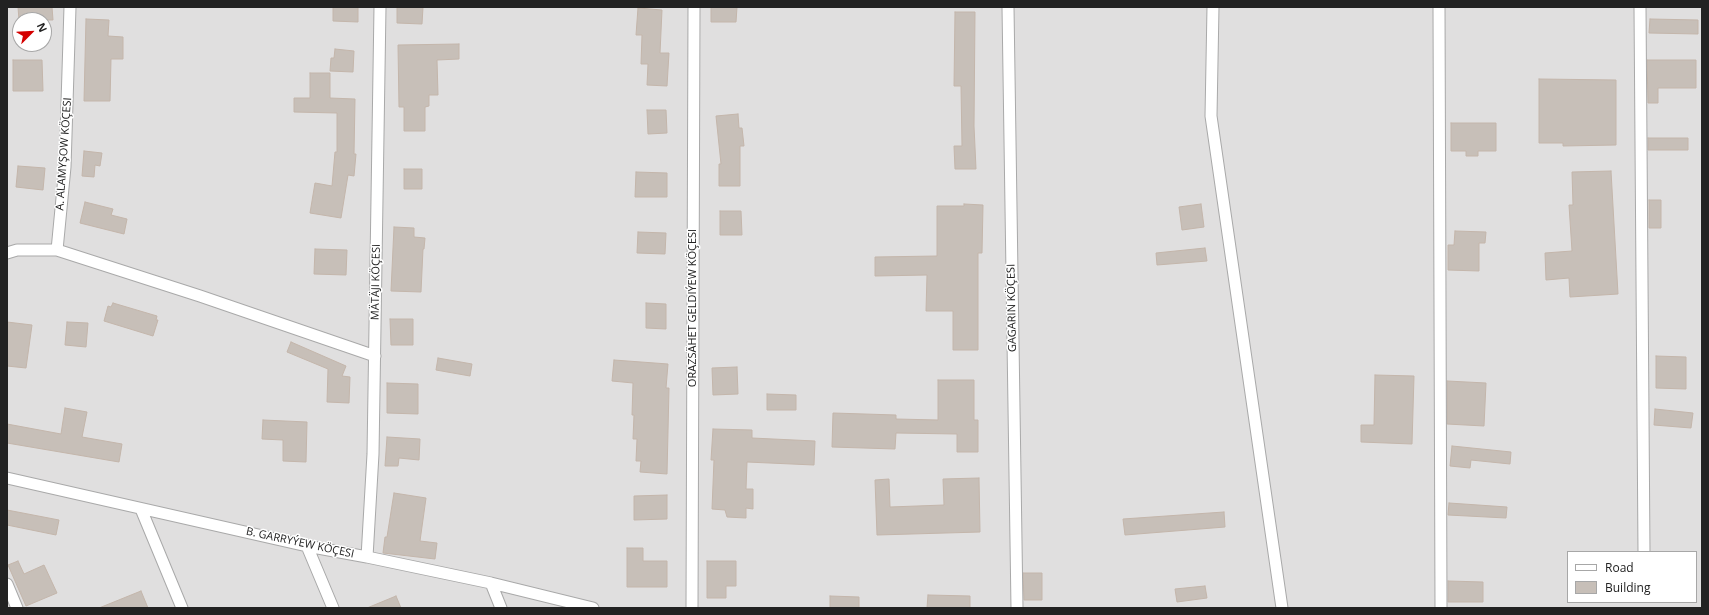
<!DOCTYPE html>
<html>
<head>
<meta charset="utf-8">
<style>
	body { margin:0 }
	#map { position:relative; width:1709px; height:615px; overflow:hidden; background:#f2efe9; font-family:"Open Sans",sans-serif }
	canvas { display:block }
	.frame { position:absolute; inset:0; border:8px solid #222; pointer-events:none }
	.legend { position:absolute; left:1567px; top:551px; width:130px; height:52px; box-sizing:border-box; background:#fff; border:1px solid #a7a7a7; margin:0; padding:5px 7px; list-style:none; font-size:12px; color:#222 }
	.legend li { display:flex; align-items:center; gap:8px; height:20px }
	.legend b { width:20px; border:1px solid #a7a7a7 }
	.north { position:absolute; left:12px; top:12px; width:40px; height:40px; box-sizing:border-box; background:#fff; border:1px solid #a7a7a7; border-radius:50%; rotate:66deg; font-size:11px; font-weight:700; line-height:16px; text-align:center; color:#222 }
	.north::after { content:''; display:block; margin:auto; width:14px; height:18px; background:#d40000; clip-path:polygon(50% 0,100% 100%,50% 72%,0 100%) }
</style>
</head>
<body>
<div id="map">
<canvas width="1709" height="615"></canvas>
<div class="frame"></div>
<ul class="legend">
<li><b style="height:5px;background:#fff"></b>Road</li>
<li><b style="height:11px;background:#c7bfb8"></b>Building</li>
</ul>
<div class="north">N</div>
</div>
<script>
const context = document.querySelector('canvas').getContext('2d');
context.lineJoin = 'round';
function fillPath(path, color) {
  context.fillStyle = color;
  context.fill(path, 'evenodd');
}
function shape(rows) {
  const path = new Path2D();
  for (const r of rows) {
    path.moveTo(r[0], r[1]);
    for (let i = 2; i < r.length; i += 2) path.lineTo(r[i], r[i + 1]);
  }
  return path;
}
function trace(path, color, width, dash) {
  context.strokeStyle = color;
  context.lineWidth = width;
  context.lineCap = dash ? 'butt' : 'round';
  context.setLineDash(dash || []);
  context.stroke(path);
}
function drawText(font, color, halo, rows, align = 'center') {
  context.font = font + ' "Open Sans",sans-serif';
  context.lineWidth = 3;
  context.setLineDash([]);
  context.textBaseline = 'middle';
  context.strokeStyle = halo;
  context.fillStyle = color;
  for (const [text, x, y, turn = 0] of rows) {
    context.save();
    context.translate(x, y);
    context.rotate((+turn || 0) * Math.PI / 180);
    context.textAlign = isNaN(turn) ? turn : align;
    if (halo) context.strokeText(text, 0, 0);
    context.fillText(text, 0, 0);
    context.restore();
  }
}
fillPath(shape([
	[7,7,1702,7,1702,608,7,608],
	[20,20,44,20,44,44,20,44],
	[1568,552,1696,552,1696,602,1568,602]
]), '#e0dfdf');
const building = shape([
	[18,7,52,7,53,20,19,20,18,7],
	[333,7,358,7,358,22,333,21,333,7],
	[397,7,423,7,422,24,397,23,397,7],
	[711,7,737,7,736,22,711,22,711,7],
	[638,8,662,10,660,53,669,53,667,86,647,85,648,64,641,64,642,35,636,35,638,8],
	[955,12,975,12,974,126,976,169,955,169,954,146,962,146,961,86,954,86,955,12],
	[86,19,109,20,108,36,123,37,123,59,111,59,110,101,84,101,86,19],
	[1650,19,1698,20,1698,34,1649,33,1650,19],
	[459,44,459,59,437,60,438,95,429,95,429,106,425,107,425,131,404,131,404,107,399,107,398,45,459,44],
	[335,49,354,51,353,72,330,71,331,58,334,58,335,49],
	[13,60,42,60,43,91,13,91,13,60],
	[1647,60,1696,60,1696,88,1658,88,1658,103,1648,103,1647,60],
	[310,73,330,73,330,98,355,99,354,154,356,154,354,176,348,175,341,218,310,213,315,183,332,186,335,152,337,152,337,113,294,112,294,98,310,98,310,73],
	[1539,79,1616,80,1616,145,1563,146,1563,143,1539,143,1539,79],
	[647,110,666,110,667,133,648,134,647,110],
	[738,114,739,128,742,128,744,146,740,146,740,186,719,186,719,164,721,164,716,116,738,114],
	[1451,123,1496,123,1496,151,1478,151,1478,156,1466,156,1466,151,1451,151,1451,123],
	[1648,138,1688,138,1688,150,1648,150,1648,138],
	[84,151,102,153,100,166,95,165,94,177,82,176,84,151],
	[18,166,45,168,43,190,16,187,18,166],
	[404,169,422,169,422,189,404,189,404,169],
	[1611,171,1618,294,1570,297,1569,278,1546,280,1545,253,1572,251,1569,205,1573,205,1572,172,1611,171],
	[636,172,667,173,667,197,635,197,636,172],
	[1649,200,1661,200,1661,228,1649,228,1649,200],
	[85,202,113,209,111,215,127,219,124,234,80,223,85,202],
	[964,204,983,205,982,253,978,253,978,350,953,350,953,311,926,311,927,275,875,276,875,257,937,256,937,206,964,206,964,204],
	[1201,204,1204,227,1182,230,1179,207,1201,204],
	[720,211,741,211,742,235,720,235,720,211],
	[394,227,414,228,414,237,425,238,424,249,423,249,421,292,391,291,394,227],
	[1455,231,1486,232,1485,243,1479,243,1479,271,1448,270,1448,245,1454,245,1455,231],
	[638,232,666,233,665,254,637,253,638,232],
	[1205,248,1207,261,1157,265,1156,253,1205,248],
	[315,249,347,250,346,275,314,274,315,249],
	[113,303,157,316,156,320,158,320,153,336,104,321,108,306,111,307,113,303],
	[646,303,666,304,666,329,646,328,646,303],
	[390,319,413,319,413,345,391,345,390,319],
	[7,322,32,325,26,368,7,366,7,322],
	[67,322,88,323,86,347,65,345,67,322],
	[291,342,346,366,342,376,350,377,349,403,327,402,328,369,287,352,291,342],
	[1656,356,1686,357,1686,389,1656,388,1656,356],
	[438,358,472,364,470,376,436,370,438,358],
	[614,360,668,364,666,388,669,388,667,474,640,472,641,461,636,461,637,439,633,439,634,415,632,415,633,383,612,381,614,360],
	[737,367,738,394,713,395,712,368,737,367],
	[1375,375,1414,376,1412,444,1361,442,1361,425,1374,425,1375,375],
	[938,380,974,380,974,420,978,420,978,452,957,452,957,434,896,433,895,449,832,447,833,413,896,415,896,419,938,420,938,380],
	[1447,381,1486,383,1484,426,1447,424,1447,381],
	[387,383,418,384,418,414,387,413,387,383],
	[767,394,796,395,796,410,767,410,767,394],
	[65,408,87,412,82,437,122,444,119,462,7,443,7,424,61,434,65,408],
	[1655,409,1693,413,1691,428,1654,425,1655,409],
	[263,420,307,422,306,462,283,461,283,440,262,439,263,420],
	[713,429,752,430,752,438,815,441,814,465,747,462,746,489,753,489,753,509,746,508,746,518,727,517,725,510,712,509,714,460,711,460,713,429],
	[387,437,420,439,419,460,399,458,398,466,385,466,387,437],
	[1452,446,1511,452,1510,464,1471,460,1470,468,1450,466,1452,446],
	[979,478,980,532,877,535,875,480,889,479,890,507,944,505,943,479,979,478],
	[394,493,426,498,420,541,437,543,435,559,383,553,385,537,387,537,394,493],
	[667,495,667,519,634,520,634,496,667,495],
	[1449,503,1507,507,1506,518,1448,515,1449,503],
	[7,510,59,520,56,535,7,525,7,510],
	[1224,512,1225,527,1125,535,1123,519,1224,512],
	[627,548,643,548,643,561,667,561,667,587,627,587,627,548],
	[18,561,24,574,44,565,57,593,26,606,8,565,18,561],
	[707,561,736,561,736,586,726,586,726,598,707,598,707,561],
	[1023,573,1042,573,1042,600,1024,600,1023,573],
	[1448,581,1483,582,1483,602,1448,602,1448,581],
	[1205,586,1207,598,1177,602,1175,589,1205,586],
	[141,591,148,608,99,608,141,591],
	[928,595,970,596,970,608,927,608,928,595],
	[396,596,401,608,367,608,396,596],
	[830,596,859,597,859,608,830,608,830,596]
]);
fillPath(building, '#c7bfb8');
trace(building, '#c4b6ab', 1);
const minor = shape([
	[1008,7,1017,608],
	[1213,7,1211,116,1282,608],
	[1439,7,1441,608],
	[1640,7,1644,552],
	[57,250,65,167,70,7],
	[7,253,17,250,57,250,200,296,375,356],
	[7,478,307,546,367,557,491,583,593,608],
	[141,509,182,608],
	[307,546,333,608],
	[367,557,373,454,380,7],
	[491,583,501,608],
	[7,584,17,608],
	[692,608,694,7]
]);
trace(minor, '#a9a9a9', 13);
trace(minor, '#fff', 11);
drawText('11px', '#222', '#fff', [
	["A. ALAMYŞOW KÖÇESI",64,154,-86],
	["MÄTÄJI KÖÇESI",376,282,-89],
	["ORAZSÄHET GELDIÝEW KÖÇESI",693,308,-90],
	["GAGARIN KÖÇESI",1012,308,-91],
	["B. GARRYÝEW KÖÇESI",300,543,12]
]);
</script>
</body>
</html>
